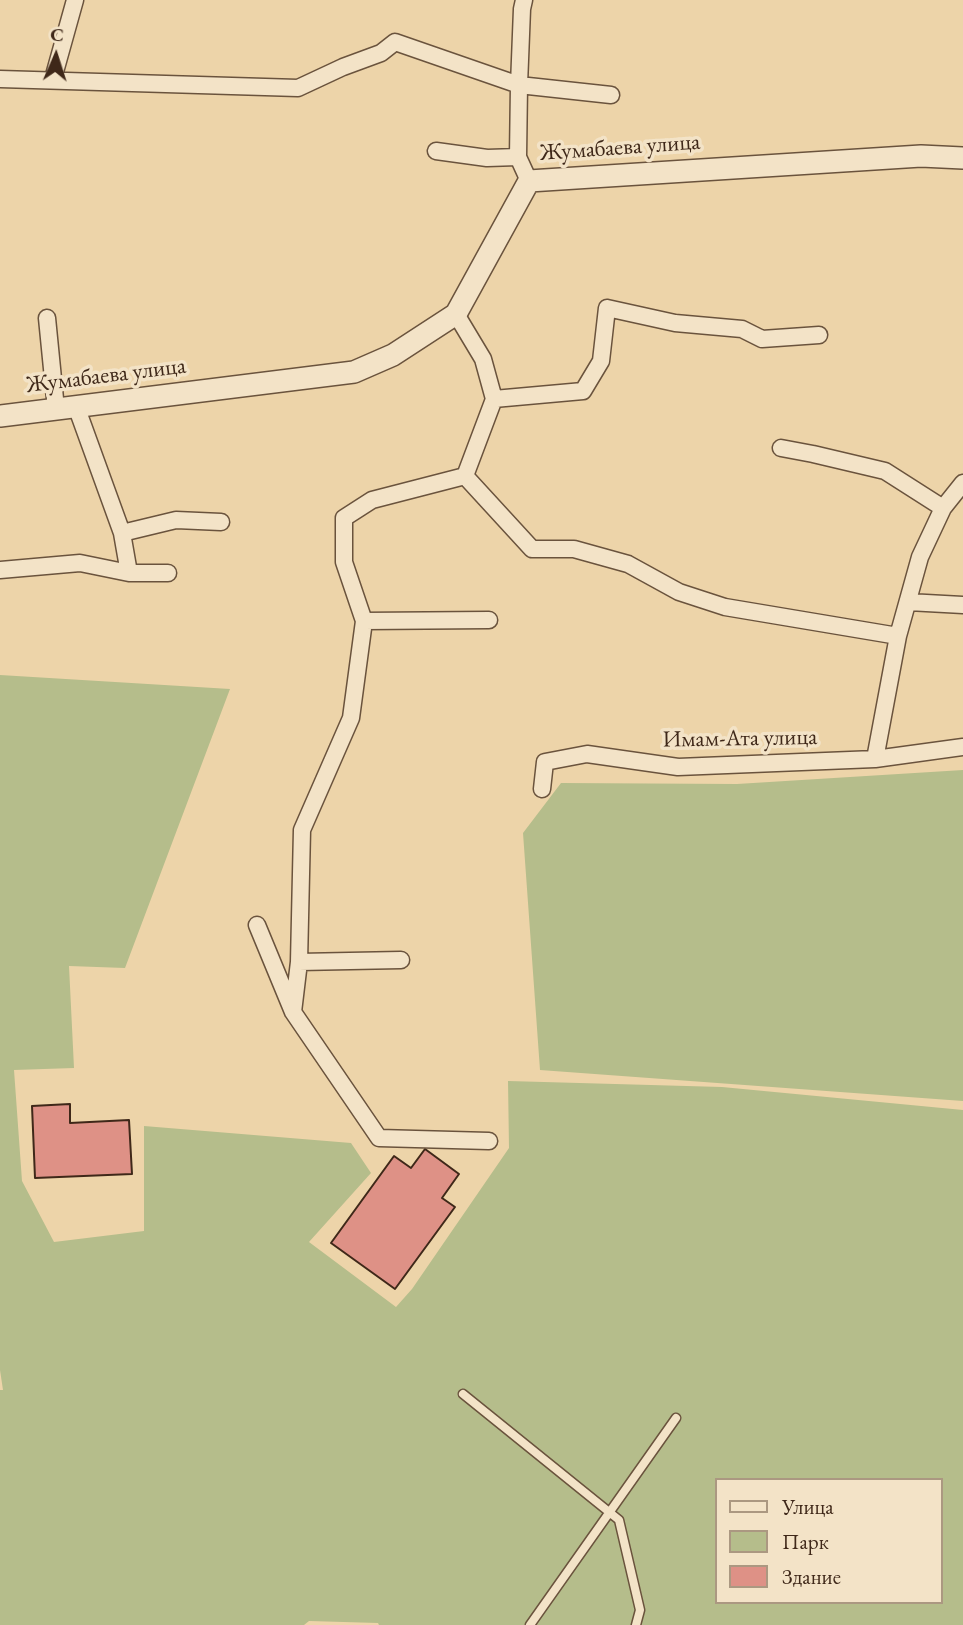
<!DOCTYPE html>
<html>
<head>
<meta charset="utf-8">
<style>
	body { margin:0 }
	#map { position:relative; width:963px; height:1625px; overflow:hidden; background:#edd4a9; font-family:"EB Garamond",serif }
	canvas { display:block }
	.legend { position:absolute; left:715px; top:1478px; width:228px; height:126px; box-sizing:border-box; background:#f3e3c7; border:2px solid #ab9881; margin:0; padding:9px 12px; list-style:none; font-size:21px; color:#3f2819 }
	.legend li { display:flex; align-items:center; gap:14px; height:35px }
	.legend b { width:35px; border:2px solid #ab9881 }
	.north { position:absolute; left:21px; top:21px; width:70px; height:70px; -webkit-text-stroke:5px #f3e3c7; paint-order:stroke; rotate:3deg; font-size:19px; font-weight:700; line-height:28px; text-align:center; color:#3f2819 }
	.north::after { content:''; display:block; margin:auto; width:24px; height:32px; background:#3f2819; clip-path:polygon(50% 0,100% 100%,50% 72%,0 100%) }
</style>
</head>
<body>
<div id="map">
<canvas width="963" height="1625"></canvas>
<ul class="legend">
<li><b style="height:9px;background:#f3e3c7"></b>Улица</li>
<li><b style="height:19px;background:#b5bd8b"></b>Парк</li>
<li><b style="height:19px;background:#de9186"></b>Здание</li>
</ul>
<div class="north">С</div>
</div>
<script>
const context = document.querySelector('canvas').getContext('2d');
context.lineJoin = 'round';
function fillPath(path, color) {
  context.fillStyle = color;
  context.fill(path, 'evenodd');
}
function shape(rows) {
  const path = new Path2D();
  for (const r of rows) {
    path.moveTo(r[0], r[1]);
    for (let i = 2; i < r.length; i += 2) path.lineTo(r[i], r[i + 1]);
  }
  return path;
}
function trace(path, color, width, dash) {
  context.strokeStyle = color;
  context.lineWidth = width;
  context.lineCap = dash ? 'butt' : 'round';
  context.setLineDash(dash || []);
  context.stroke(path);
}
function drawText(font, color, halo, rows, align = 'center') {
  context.font = font + ' "EB Garamond",serif';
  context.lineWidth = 7;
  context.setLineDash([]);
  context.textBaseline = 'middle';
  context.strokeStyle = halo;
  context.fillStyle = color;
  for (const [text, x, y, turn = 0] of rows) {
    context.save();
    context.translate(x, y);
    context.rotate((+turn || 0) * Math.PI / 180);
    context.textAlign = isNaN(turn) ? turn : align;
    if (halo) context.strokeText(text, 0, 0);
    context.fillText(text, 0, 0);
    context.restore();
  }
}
fillPath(shape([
	[0,675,230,689,125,968,69,966,74,1068,14,1070,22,1181,54,1242,144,1231,144,1126,351,1143,371,1173,309,1242,396,1307,412,1289,509,1148,508,1081,722,1087,963,1110,963,1625,379,1625,378,1623,309,1621,304,1625,0,1625,0,1390,3,1390,0,1370],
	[716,1480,940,1480,940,1602,716,1602],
	[963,770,963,1101,540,1070,523,833,561,783,737,784]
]), '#b5bd8b');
const building = shape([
	[70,1104,70,1123,129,1120,132,1174,35,1178,32,1106,70,1104],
	[425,1149,459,1174,442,1198,455,1207,395,1289,331,1243,394,1156,411,1168,425,1149]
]);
fillPath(building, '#de9186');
trace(building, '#3f2819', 2);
const service = shape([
	[463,1394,619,1520,640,1610,636,1625],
	[530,1625,676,1418]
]);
const minor = shape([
	[524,0,522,9,519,85,518,157,529,181],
	[0,79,298,88,343,67,381,53,395,42,519,85,611,95],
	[53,79,75,0],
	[436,151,487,158,518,157],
	[47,318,56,409],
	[494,399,583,391,601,361,607,308,675,323,742,329,762,339,819,335],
	[76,406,122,533,129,573],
	[781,448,813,454,885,471,943,508],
	[465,476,532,549,574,549,628,564,679,592,725,607,898,636],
	[122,533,176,520,221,522],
	[0,570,80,563,129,573,168,573],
	[908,602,963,605],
	[364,621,489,620],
	[875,759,898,636,920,557,943,508,963,483],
	[542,789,545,762,587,754,678,767,875,759,963,747],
	[257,925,293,1012,379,1138,489,1141],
	[299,962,401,960],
	[293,1012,299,962,302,830,351,718,364,621,344,562,344,518,372,500,465,476,494,399,483,359,456,314]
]);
const tertiary = shape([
	[0,416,354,372,393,355,456,314,529,181,921,156,963,158]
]);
trace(service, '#6a533d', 11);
trace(minor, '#6a533d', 19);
trace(tertiary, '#6a533d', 24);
trace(service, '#f3e3c7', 8);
trace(minor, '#f3e3c7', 16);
trace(tertiary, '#f3e3c7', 21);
drawText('23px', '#3f2819', '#f3e3c7', [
	["Жумабаева улица",620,148,-4],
	["Жумабаева улица",106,376,-7],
	["Имам-Ата улица",740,739,-1]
]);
</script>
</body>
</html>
